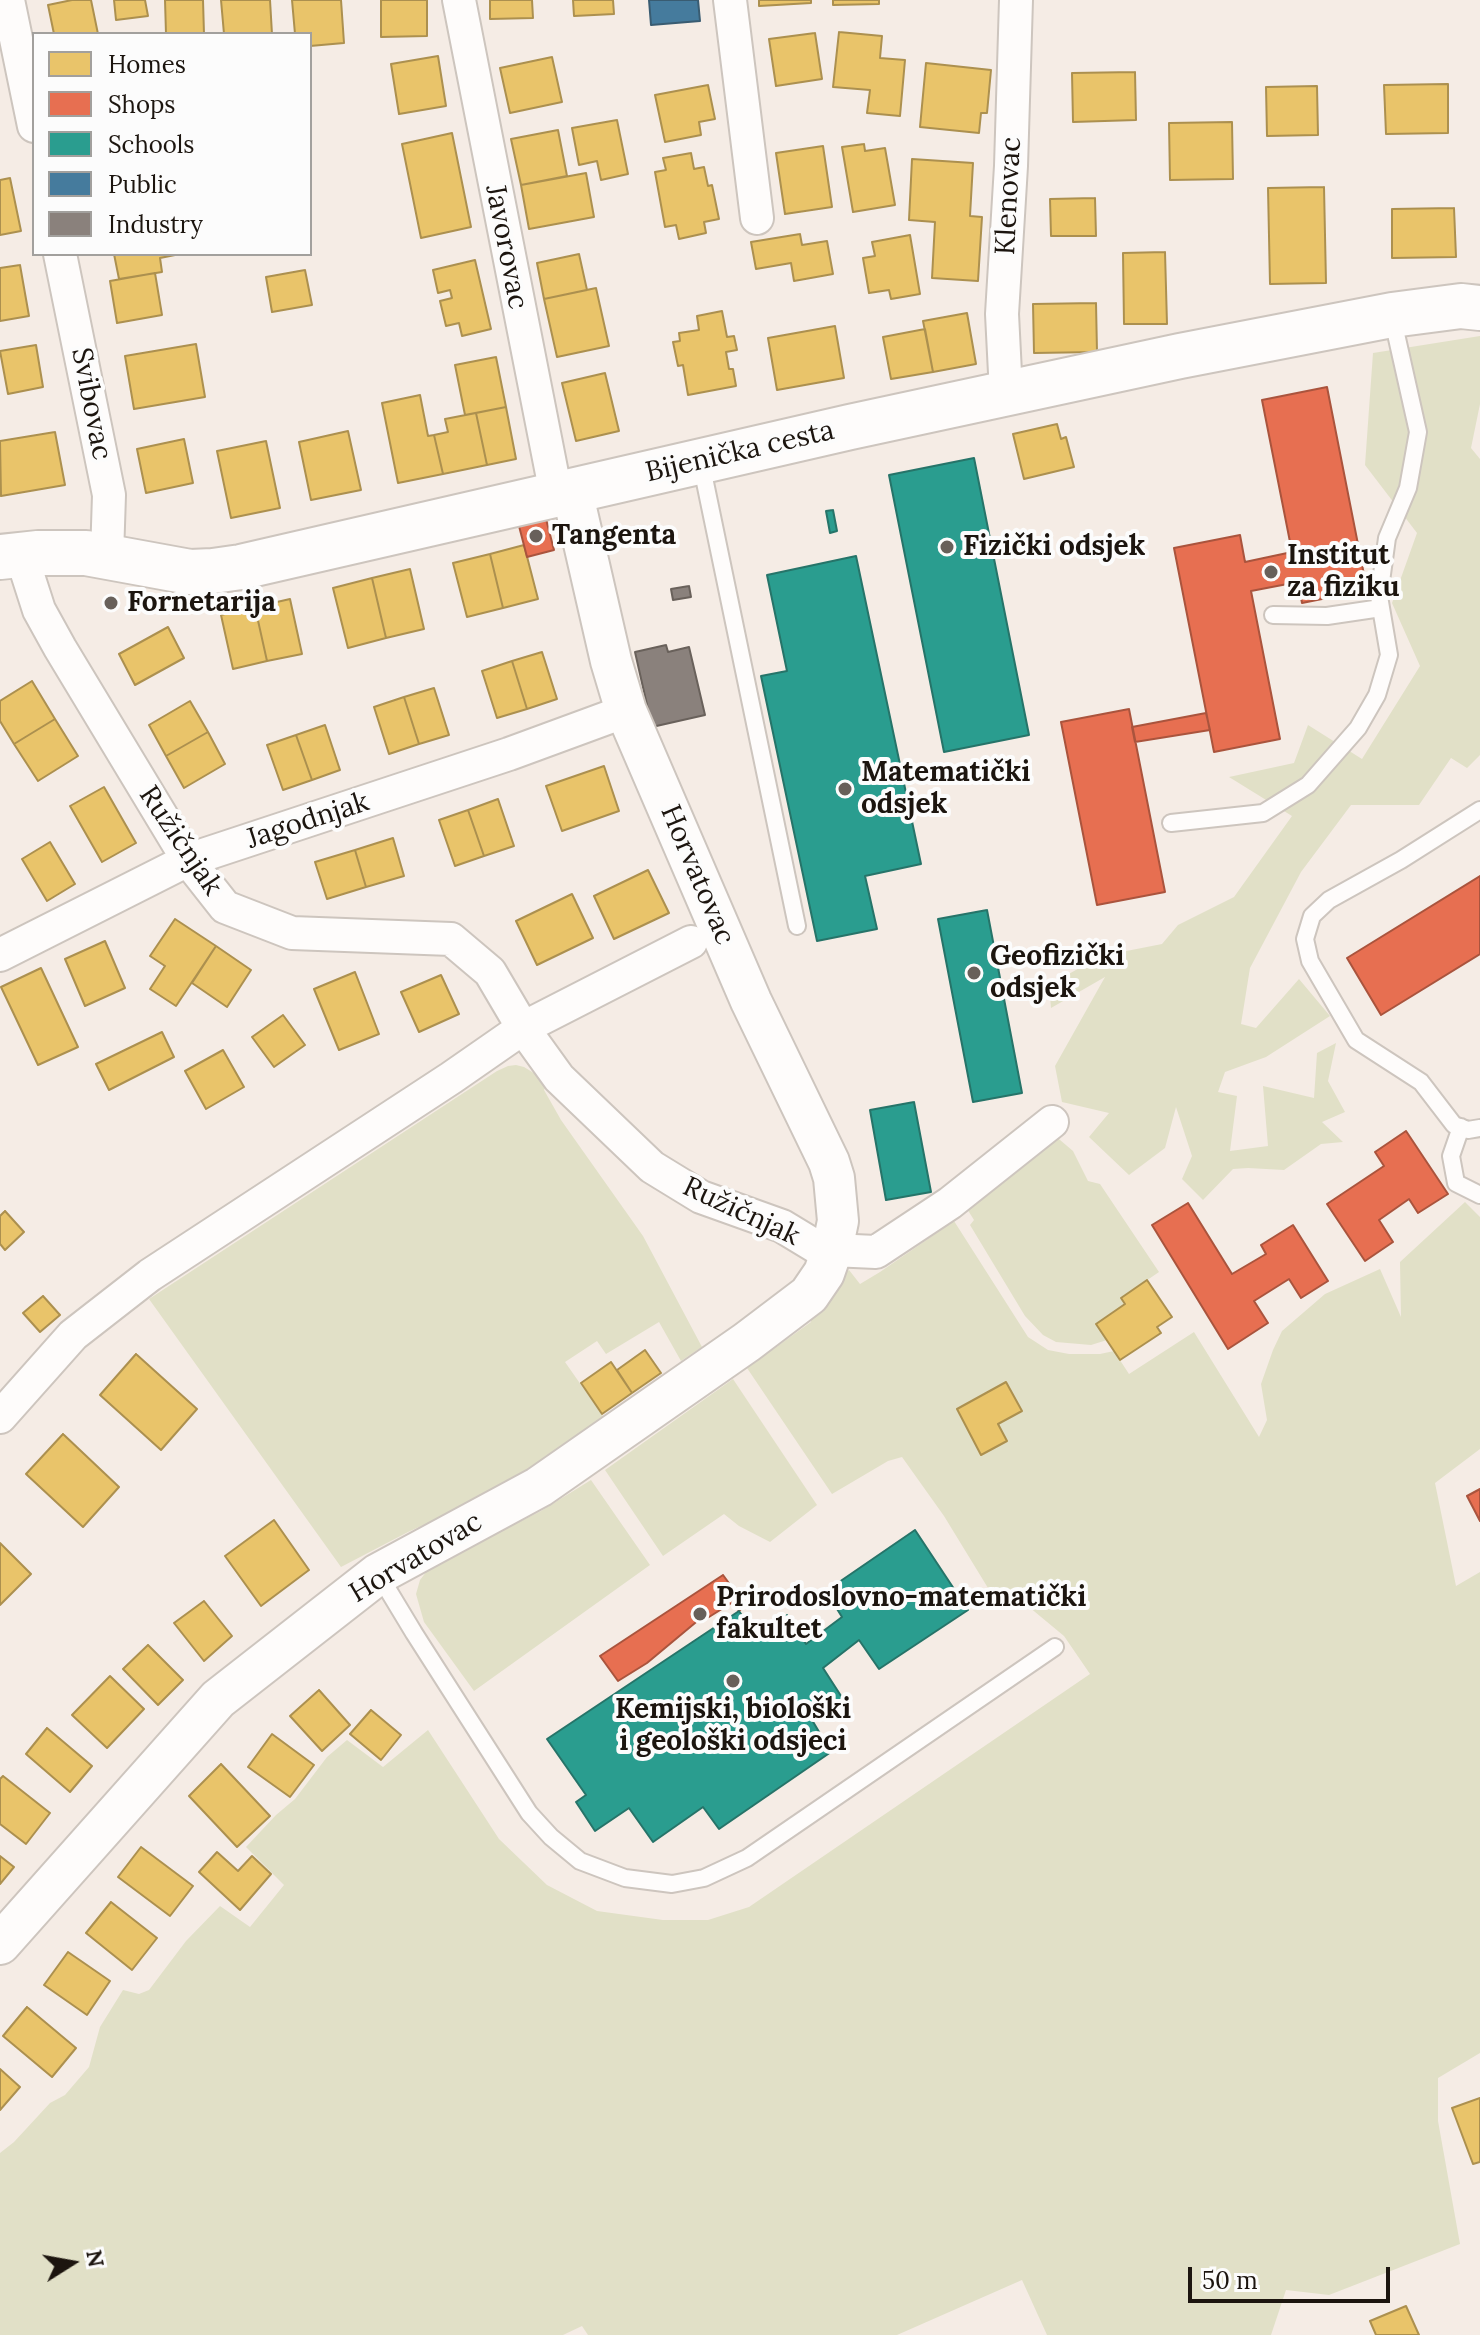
<!DOCTYPE html>
<html>
<head>
<meta charset="utf-8">
<style>
	body { margin:0 }
	#map { position:relative; width:1480px; height:2335px; overflow:hidden; background:#f5ece5; font-family:Lora,serif }
	canvas { display:block }
	.legend { position:absolute; left:32px; top:32px; width:280px; height:224px; box-sizing:border-box; background:#fcfcfc; border:2px solid #a2a09d; margin:0; padding:10px 14px; list-style:none; font-size:24px; color:#1c150f }
	.legend li { display:flex; align-items:center; gap:16px; height:40px }
	.legend b { width:40px; border:2px solid #a2a09d }
	.north { position:absolute; left:32px; top:2223px; width:80px; height:80px; -webkit-text-stroke:6px #fcfcfc; paint-order:stroke; rotate:79deg; font-size:22px; font-weight:700; line-height:32px; text-align:center; color:#1c150f }
	.north::after { content:''; display:block; margin:auto; width:28px; height:36px; background:#1c150f; clip-path:polygon(50% 0,100% 100%,50% 72%,0 100%) }
	.scale { position:absolute; left:1188px; top:2267px; width:202px; height:36px; box-sizing:border-box; border:4px solid #1c150f; border-top:0; padding-left:10px; font-size:24px; line-height:28px; white-space:nowrap; color:#1c150f; -webkit-text-stroke:6px #fcfcfc; paint-order:stroke }
</style>
</head>
<body>
<div id="map">
<canvas width="1480" height="2335"></canvas>
<ul class="legend">
<li><b style="height:22px;background:#e9c46a"></b>Homes</li>
<li><b style="height:22px;background:#e76f51"></b>Shops</li>
<li><b style="height:22px;background:#2a9d8f"></b>Schools</li>
<li><b style="height:22px;background:#457b9d"></b>Public</li>
<li><b style="height:22px;background:#8a817c"></b>Industry</li>
</ul>
<div class="north">N</div>
<div class="scale">50 m</div>
</div>
<script>
const context = document.querySelector('canvas').getContext('2d');
context.lineJoin = 'round';
function fillPath(path, color) {
  context.fillStyle = color;
  context.fill(path, 'evenodd');
}
function shape(rows) {
  const path = new Path2D();
  for (const r of rows) {
    path.moveTo(r[0], r[1]);
    for (let i = 2; i < r.length; i += 2) path.lineTo(r[i], r[i + 1]);
  }
  return path;
}
function trace(path, color, width, dash) {
  context.strokeStyle = color;
  context.lineWidth = width;
  context.lineCap = dash ? 'butt' : 'round';
  context.setLineDash(dash || []);
  context.stroke(path);
}
function drawText(font, color, halo, rows, align = 'center') {
  context.font = font + ' Lora,serif';
  context.lineWidth = 8;
  context.setLineDash([]);
  context.textBaseline = 'middle';
  context.strokeStyle = halo;
  context.fillStyle = color;
  for (const [text, x, y, turn = 0] of rows) {
    context.save();
    context.translate(x, y);
    context.rotate((+turn || 0) * Math.PI / 180);
    context.textAlign = isNaN(turn) ? turn : align;
    if (halo) context.strokeText(text, 0, 0);
    context.fillText(text, 0, 0);
    context.restore();
  }
}
fillPath(shape([
	[1480,336,1480,404,1471,448,1480,459,1480,755,1467,768,1451,758,1419,805,1351,805,1301,872,1250,968,1241,1024,1256,1028,1299,979,1330,1016,1266,1057,1225,1072,1218,1092,1237,1096,1230,1151,1268,1146,1263,1086,1314,1098,1317,1053,1336,1043,1328,1081,1345,1112,1322,1122,1343,1142,1321,1144,1284,1170,1248,1168,1233,1169,1203,1200,1182,1179,1192,1156,1176,1107,1165,1148,1129,1175,1089,1137,1109,1113,1062,1102,1055,1066,1105,977,1051,1008,1049,985,1101,956,1162,944,1178,925,1234,897,1292,816,1229,777,1294,763,1308,725,1362,759,1420,666,1392,603,1417,533,1365,465,1373,353],
	[516,1065,524,1067,542,1078,547,1085,544,1090,561,1120,643,1236,702,1347,681,1361,659,1322,606,1354,597,1341,565,1362,607,1422,511,1485,408,1532,341,1567,149,1299,497,1071,508,1066],
	[1053,1134,1073,1151,1088,1181,1100,1184,1159,1272,1121,1298,1125,1304,1096,1324,1107,1340,1091,1345,1056,1342,1043,1335,1025,1316,970,1225,974,1220,964,1204],
	[1465,1202,1480,1217,1480,1449,1435,1483,1456,1586,1480,1572,1480,2053,1438,2078,1438,2121,1460,2244,1329,2295,1286,2290,1271,2335,1047,2335,1022,2280,897,2335,588,2335,582,2326,563,2335,0,2335,0,2153,14,2142,50,2103,65,2095,89,2067,100,2027,123,1990,139,1994,149,1990,186,1941,220,1906,250,1927,284,1885,246,1847,276,1815,295,1799,327,1757,347,1740,383,1767,428,1730,499,1839,547,1885,597,1911,663,1920,708,1920,749,1907,1090,1674,1064,1636,1029,1607,1010,1605,988,1588,944,1516,902,1457,888,1461,832,1494,747,1368,811,1322,811,1315,841,1277,849,1270,860,1284,880,1272,954,1221,1028,1337,1048,1350,1069,1354,1100,1354,1114,1351,1129,1374,1194,1332,1259,1437,1267,1420,1261,1384,1273,1350,1282,1331,1325,1294,1380,1269,1401,1317,1400,1262],
	[733,1379,817,1505,770,1542,739,1526,724,1514,663,1556,605,1470],
	[591,1480,650,1565,474,1691,424,1622,416,1594,420,1580,430,1567,541,1511]
]), '#e1e0c7');
const homes = shape([
	[72,0,91,0,98,34,54,34,48,5,72,0],
	[114,0,145,0,148,16,116,20,114,0],
	[165,0,203,0,204,34,166,34,165,0],
	[221,0,270,0,272,34,224,34,221,0],
	[292,0,341,0,344,43,310,46,310,34,295,34,292,0],
	[381,0,427,0,427,36,381,37,381,0],
	[490,0,532,0,533,18,490,19,490,0],
	[573,0,613,0,614,14,574,16,573,0],
	[759,0,811,0,811,3,759,6,759,0],
	[833,0,879,0,879,4,833,5,833,0],
	[839,32,882,36,880,58,905,60,900,116,867,113,870,90,833,87,839,32],
	[815,33,822,79,776,86,769,39,815,33],
	[438,56,446,106,399,114,391,64,438,56],
	[552,57,562,102,510,113,500,68,552,57],
	[926,63,991,70,987,113,981,113,979,133,920,127,926,63],
	[1135,72,1136,120,1073,122,1072,73,1135,72],
	[1448,84,1448,133,1386,134,1384,85,1448,84],
	[708,85,715,119,699,122,701,135,665,142,655,95,708,85],
	[1317,86,1318,135,1267,136,1266,87,1317,86],
	[617,120,628,174,601,180,597,161,579,165,572,128,617,120],
	[1232,122,1233,179,1170,180,1169,123,1232,122],
	[558,130,567,176,521,185,511,139,558,130],
	[452,133,471,227,421,238,402,144,452,133],
	[864,144,865,151,885,148,895,205,853,212,842,147,864,144],
	[823,146,832,207,785,214,776,153,823,146],
	[691,153,694,169,704,167,708,186,712,185,719,219,704,222,706,233,679,239,676,225,665,227,655,172,666,170,663,158,691,153],
	[912,159,973,163,970,216,982,217,978,281,932,278,935,222,909,220,912,159],
	[586,173,594,217,529,229,521,185,586,173],
	[10,178,21,231,0,235,0,180,10,178],
	[1324,187,1326,283,1270,284,1268,188,1324,187],
	[1095,198,1096,236,1051,236,1050,199,1095,198],
	[1454,208,1456,257,1392,258,1392,209,1454,208],
	[800,234,802,245,827,241,833,274,794,281,791,263,756,269,751,242,800,234],
	[910,235,920,294,891,299,889,290,869,293,863,258,875,256,872,242,910,235],
	[1165,252,1167,324,1124,324,1123,253,1165,252],
	[114,254,180,254,160,258,162,272,119,279,114,254],
	[579,254,587,290,544,299,537,263,579,254],
	[475,260,491,329,462,336,459,323,446,326,440,301,452,298,450,290,438,293,433,270,475,260],
	[20,265,29,316,0,321,0,268,20,265],
	[305,270,312,305,272,312,266,277,305,270],
	[155,273,162,315,117,323,110,281,155,273],
	[596,288,609,346,557,357,544,299,596,288],
	[1096,303,1097,352,1034,353,1033,304,1096,303],
	[722,311,727,337,734,336,737,350,726,352,729,369,733,369,736,386,688,395,683,365,678,366,673,342,680,341,679,333,699,330,697,316,722,311],
	[967,313,976,364,933,372,923,321,967,313],
	[835,326,844,378,777,390,768,338,835,326],
	[925,329,933,372,891,379,883,337,925,329],
	[196,344,205,397,134,409,125,356,196,344],
	[36,345,43,387,8,394,0,351,36,345],
	[496,357,506,407,465,415,455,365,496,357],
	[605,373,619,431,576,441,562,383,605,373],
	[420,395,428,436,434,435,443,474,398,483,382,403,420,395],
	[506,407,516,459,487,465,476,413,506,407],
	[476,413,487,465,443,474,434,435,448,432,445,419,476,413],
	[1057,424,1061,439,1066,437,1074,467,1024,479,1013,434,1057,424],
	[348,431,361,490,311,500,299,442,348,431],
	[55,432,65,485,1,496,0,441,55,432],
	[184,439,193,483,146,493,137,449,184,439],
	[266,441,280,508,231,518,217,451,266,441],
	[524,545,538,599,503,608,490,554,524,545],
	[490,554,503,608,467,617,453,563,490,554],
	[410,569,424,629,386,638,372,578,410,569],
	[372,578,386,638,348,648,333,588,372,578],
	[290,599,302,654,267,661,255,607,290,599],
	[255,607,267,661,233,669,221,615,255,607],
	[168,627,184,658,135,685,119,654,168,627],
	[542,652,557,699,527,709,512,661,542,652],
	[512,661,527,709,497,718,482,671,512,661],
	[32,681,55,719,14,744,0,721,0,701,32,681],
	[434,688,449,735,419,744,404,697,434,688],
	[404,697,419,744,389,754,374,707,404,697],
	[190,701,208,732,166,756,149,725,190,701],
	[55,719,78,756,38,781,14,744,55,719],
	[325,725,340,770,312,780,296,735,325,725],
	[208,732,225,764,184,788,166,756,208,732],
	[296,735,312,780,283,790,267,745,296,735],
	[604,766,619,811,562,831,546,786,604,766],
	[104,787,136,843,102,862,70,806,104,787],
	[498,799,514,846,484,856,468,810,498,799],
	[468,810,484,856,455,866,439,820,468,810],
	[393,838,404,876,366,887,355,850,393,838],
	[50,842,75,884,47,901,22,859,50,842],
	[355,850,366,887,327,899,315,862,355,850],
	[648,870,669,913,614,939,594,896,648,870],
	[572,894,593,938,537,965,516,921,572,894],
	[175,919,216,946,176,1006,150,989,165,966,150,956,175,919],
	[105,941,125,988,85,1006,65,959,105,941],
	[216,946,251,970,227,1007,192,983,216,946],
	[41,968,78,1047,38,1065,1,987,41,968],
	[355,972,379,1034,339,1050,314,989,355,972],
	[441,975,459,1014,419,1032,401,992,441,975],
	[283,1015,305,1045,274,1067,252,1037,283,1015],
	[162,1032,174,1057,109,1090,96,1064,162,1032],
	[223,1050,244,1087,206,1109,185,1071,223,1050],
	[5,1211,24,1232,5,1250,0,1244,0,1216,5,1211],
	[1147,1280,1172,1317,1157,1327,1161,1333,1120,1360,1096,1324,1125,1304,1121,1298,1147,1280],
	[43,1296,60,1315,40,1332,23,1313,43,1296],
	[645,1350,661,1373,632,1393,617,1370,645,1350],
	[136,1354,197,1409,161,1450,100,1395,136,1354],
	[611,1362,632,1393,602,1414,581,1383,611,1362],
	[1006,1382,1022,1411,998,1424,1007,1441,981,1455,957,1409,1006,1382],
	[63,1434,119,1487,83,1527,26,1474,63,1434],
	[274,1520,309,1570,261,1606,225,1556,274,1520],
	[0,1543,31,1574,0,1605,0,1543],
	[204,1601,232,1636,204,1661,174,1623,204,1601],
	[148,1645,183,1680,158,1705,123,1669,148,1645],
	[110,1676,144,1709,107,1748,72,1715,110,1676],
	[319,1690,350,1725,322,1751,290,1716,319,1690],
	[371,1710,401,1735,381,1760,350,1734,371,1710],
	[47,1728,92,1766,70,1792,26,1754,47,1728],
	[272,1734,314,1765,290,1797,248,1767,272,1734],
	[221,1764,270,1816,237,1847,189,1796,221,1764],
	[3,1776,50,1813,26,1844,0,1824,0,1779,3,1776],
	[141,1847,193,1886,170,1916,118,1877,141,1847],
	[217,1852,238,1871,252,1856,271,1874,240,1910,199,1872,217,1852],
	[0,1856,14,1867,0,1884,0,1856],
	[111,1902,157,1938,132,1970,86,1933,111,1902],
	[68,1952,110,1981,87,2015,44,1985,68,1952],
	[27,2007,76,2048,52,2077,3,2036,27,2007],
	[0,2069,20,2087,0,2110,0,2069],
	[1480,2098,1480,2162,1473,2164,1452,2108,1480,2098],
	[1406,2306,1419,2335,1376,2335,1370,2321,1406,2306]
]);
fillPath(homes, '#e9c46a');
trace(homes, '#ac904f', 2);
const shops = shape([
	[1327,387,1367,590,1302,603,1298,582,1251,591,1280,739,1214,752,1174,548,1240,535,1245,562,1292,552,1262,400,1327,387],
	[546,519,554,550,527,557,519,526,546,519],
	[1129,709,1165,892,1097,905,1061,722,1129,709],
	[1206,713,1210,730,1135,742,1132,727,1206,713],
	[1480,876,1480,954,1381,1015,1347,958,1480,876],
	[1406,1131,1448,1194,1418,1213,1409,1199,1379,1220,1393,1242,1365,1261,1327,1204,1384,1166,1375,1152,1406,1131],
	[1188,1203,1232,1274,1266,1254,1261,1245,1293,1225,1328,1281,1301,1298,1289,1279,1254,1301,1268,1323,1228,1349,1152,1225,1188,1203],
	[1480,1489,1480,1521,1467,1496,1480,1489],
	[723,1575,745,1605,739,1611,733,1602,709,1617,701,1618,647,1663,618,1681,600,1656,723,1575]
]);
fillPath(shops, '#e76f51');
trace(shops, '#aa543d', 2);
const schools = shape([
	[974,458,1029,735,944,752,889,475,974,458],
	[833,510,837,531,830,533,826,511,833,510],
	[856,556,921,864,865,876,877,929,817,941,761,676,787,671,767,575,856,556],
	[987,910,1022,1093,973,1102,938,919,987,910],
	[914,1102,931,1192,886,1200,870,1110,914,1102],
	[915,1530,968,1610,879,1669,859,1640,823,1668,843,1699,812,1720,831,1752,719,1829,703,1807,653,1842,629,1808,595,1831,576,1802,586,1795,547,1739,739,1611,756,1637,787,1615,806,1644,842,1617,826,1591,915,1530]
]);
fillPath(schools, '#2a9d8f');
trace(schools, '#267469', 2);
const public = shape([
	[649,0,698,0,700,21,651,25,649,0]
]);
fillPath(public, '#457b9d');
trace(public, '#395c72', 2);
const industry = shape([
	[689,586,691,597,673,600,671,589,689,586],
	[666,645,668,652,689,647,705,715,652,727,635,652,666,645]
]);
fillPath(industry, '#8a817c');
trace(industry, '#69615b', 2);
const service = shape([
	[701,463,797,926],
	[1273,615,1327,616,1381,608],
	[1480,810,1401,860,1329,900,1312,916,1305,939,1310,961,1356,1040,1421,1082,1454,1125,1468,1130,1480,1128],
	[1171,823,1263,813,1308,785,1358,728,1377,695,1389,655,1379,596,1387,538,1408,488,1418,432,1392,316],
	[1461,1127,1451,1156,1456,1183,1480,1195],
	[379,1575,414,1633,529,1813,551,1837,580,1861,625,1878,672,1884,704,1878,747,1858,1055,1647]
]);
const minor = shape([
	[8,0,34,126],
	[459,0,556,494],
	[730,0,757,218],
	[60,254,109,495,107,556],
	[1006,393,1002,314,1011,166,1016,0],
	[21,554,39,610,60,648,188,860,225,907,292,933,451,939,490,972,523,1028,559,1078,652,1167,701,1197,782,1226,815,1246,832,1250,876,1252,950,1203,1052,1122],
	[0,955,188,860,509,754,626,711],
	[0,1417,73,1335,150,1275,451,1078,523,1028,691,942]
]);
const tertiary = shape([
	[0,1944,218,1699,378,1574,539,1487,747,1342,809,1295,824,1273,832,1250,838,1221,834,1178,829,1162,751,1001,626,711,611,661,572,491]
]);
const secondary = shape([
	[0,557,38,553,86,553,190,572,213,571,241,567,850,427,1180,356,1392,315,1461,306,1480,308]
]);
trace(service, '#cdc5be', 20);
trace(minor, '#cdc5be', 36);
trace(tertiary, '#cdc5be', 44);
trace(secondary, '#cdc5be', 48);
trace(service, '#fefcfb', 16);
trace(minor, '#fefcfb', 32);
trace(tertiary, '#fefcfb', 40);
trace(secondary, '#fefcfb', 44);
for (const [x, y, r, color] of [
	[536,536,8,"#68605a"],
	[947,547,8,"#68605a"],
	[1271,572,8,"#68605a"],
	[111,603,8,"#68605a"],
	[845,789,8,"#68605a"],
	[974,973,8,"#68605a"],
	[700,1614,8,"#68605a"],
	[733,1681,8,"#68605a"]
]) {
  const dot = new Path2D();
  dot.arc(x, y, r, 0, 2 * Math.PI);
  context.fillStyle = color;
  context.fill(dot);
  trace(dot, '#fcfcfc', 3);
}
drawText('28px', '#1c150f', '#fcfcfc', [
	["Klenovac",1009,196,-87],
	["Javorovac",506,247,79],
	["Svibovac",91,404,79],
	["Bijenička cesta",740,452,-13],
	["Jagodnjak",308,821,-18],
	["Ružičnjak",180,841,56],
	["Horvatovac",697,875,67],
	["Ružičnjak",741,1212,25],
	["Horvatovac",416,1558,-31]
]);
drawText('bold 28px', '#1c150f', '#fcfcfc', [
	["Tangenta",552,536],
	["Fizički odsjek",963,547],
	["Institut",1287,556],
	["za fiziku",1287,588],
	["Fornetarija",127,603],
	["Matematički",861,773],
	["odsjek",861,805],
	["Geofizički",990,957],
	["odsjek",990,989],
	["Prirodoslovno-matematički",716,1598],
	["fakultet",716,1630],
	["Kemijski, biološki",733,1710,"center"],
	["i geološki odsjeci",733,1742,"center"]
], 'left');
</script>
</body>
</html>
